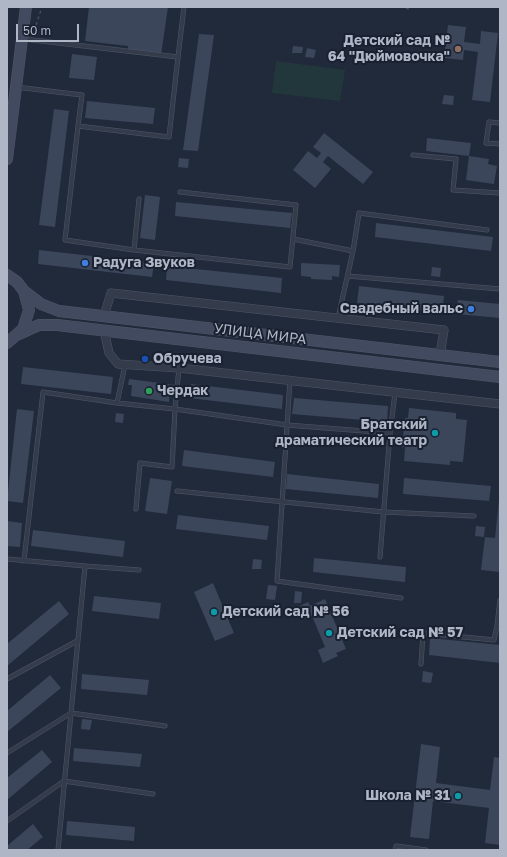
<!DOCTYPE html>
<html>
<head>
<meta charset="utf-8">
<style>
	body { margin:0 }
	#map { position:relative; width:507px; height:857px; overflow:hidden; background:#202a3b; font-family:"Golos Text",sans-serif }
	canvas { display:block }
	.frame { position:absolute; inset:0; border:8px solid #afb7c7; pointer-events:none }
	.scale { position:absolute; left:16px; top:24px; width:63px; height:18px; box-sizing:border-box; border:2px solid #afb7c7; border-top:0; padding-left:5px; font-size:12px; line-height:14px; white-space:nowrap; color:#afb7c7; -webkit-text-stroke:3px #192130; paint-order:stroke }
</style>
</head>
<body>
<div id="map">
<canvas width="507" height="857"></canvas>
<div class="frame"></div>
<div class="scale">50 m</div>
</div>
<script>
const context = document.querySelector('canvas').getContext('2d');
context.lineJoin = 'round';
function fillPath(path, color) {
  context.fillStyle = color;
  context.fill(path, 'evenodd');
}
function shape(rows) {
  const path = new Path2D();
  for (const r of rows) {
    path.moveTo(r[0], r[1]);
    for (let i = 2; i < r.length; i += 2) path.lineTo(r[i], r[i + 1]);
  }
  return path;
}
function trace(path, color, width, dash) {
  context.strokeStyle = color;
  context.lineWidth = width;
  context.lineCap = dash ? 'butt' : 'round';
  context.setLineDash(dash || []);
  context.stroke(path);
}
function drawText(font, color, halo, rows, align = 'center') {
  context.font = font + ' "Golos Text",sans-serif';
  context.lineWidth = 4;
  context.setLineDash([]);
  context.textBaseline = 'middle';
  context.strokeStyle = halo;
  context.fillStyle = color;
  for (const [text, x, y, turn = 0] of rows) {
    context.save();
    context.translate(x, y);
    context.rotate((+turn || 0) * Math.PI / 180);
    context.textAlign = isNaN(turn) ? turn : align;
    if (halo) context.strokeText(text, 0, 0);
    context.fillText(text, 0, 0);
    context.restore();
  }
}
fillPath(shape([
	[276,61,345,70,340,101,272,93]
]), '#22373c');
fillPath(shape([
	[89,7,168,7,161,55,128,50,128,46,85,41],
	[448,25,466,27,464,42,480,44,481,31,498,33,490,102,472,100,478,52,464,50,463,60,444,58],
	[199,34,214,35,198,151,183,150],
	[293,46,303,47,302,53,292,53],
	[307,48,316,50,314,58,305,57],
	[72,54,97,57,94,80,69,78],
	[444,95,454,96,453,105,442,104],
	[87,101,155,108,153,124,85,118],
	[54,109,69,111,55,227,39,225],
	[324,133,373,172,363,184,328,156,323,162,331,169,315,188,293,170,308,151,317,158,321,153,313,147],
	[427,138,471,143,469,156,426,151],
	[469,156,489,159,488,164,497,166,494,184,466,180],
	[179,158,189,159,188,168,178,167],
	[145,195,160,197,155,240,140,238],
	[176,202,292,213,290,228,175,216],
	[376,223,493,237,491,251,375,237],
	[39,250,154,263,152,277,38,264],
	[301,263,340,265,339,277,332,276,332,280,311,279,311,277,301,276],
	[167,266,282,278,281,293,166,280],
	[432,267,441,268,440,277,431,276],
	[359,286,444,296,442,313,357,303],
	[458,300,500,304,500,318,456,314],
	[23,367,113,377,111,394,21,384],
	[129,379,175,385,174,391,170,391,169,402,131,396,132,385,128,385],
	[191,384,283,395,282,409,189,398],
	[294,398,388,406,387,422,292,414],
	[409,408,456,413,456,419,467,420,463,462,450,461,450,465,404,461,405,447,402,447,405,418,408,418],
	[17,409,34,411,23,503,7,501],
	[116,413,124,414,123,423,115,422],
	[184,450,275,462,273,477,182,466],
	[287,474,379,484,378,498,286,489],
	[150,478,172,481,167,514,145,511],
	[404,478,491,486,489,501,403,494],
	[499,500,500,572,481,570,485,537,495,538],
	[178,515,269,526,267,540,176,529],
	[7,521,22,523,20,547,7,546],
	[476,526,485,527,484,537,475,536],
	[33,530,125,541,123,557,31,546],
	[314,558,406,567,405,582,313,572],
	[253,559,262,560,261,569,252,569],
	[213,583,234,633,215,641,194,592],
	[268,585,277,586,275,600,266,599],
	[295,591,302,592,301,603,294,603],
	[94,596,161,603,159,619,92,611],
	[325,599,346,649,336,653,338,656,323,663,318,650,325,647,312,616,305,619,300,606,308,602,310,606],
	[59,601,69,614,7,666,7,644],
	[430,638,500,645,500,663,429,655],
	[423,671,433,673,431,683,422,682],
	[82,674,149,680,147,695,81,689],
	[50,675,61,688,7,732,7,711],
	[82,719,92,720,90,730,81,729],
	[421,744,440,747,436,783,490,790,494,757,500,758,500,845,485,843,489,808,433,801,429,839,410,837],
	[74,748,142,754,140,767,73,761],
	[42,750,52,762,7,800,7,778],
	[67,821,135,827,134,841,66,835],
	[33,824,43,837,27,850,7,850,7,846]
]), '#3c465b');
const service = shape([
	[24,39,178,57,184,7],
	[16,87,82,95,78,126,169,137,178,57],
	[500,123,489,122,486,143,500,144],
	[78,126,65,240,134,250,139,199],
	[413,155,456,159,453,190,500,193],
	[293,239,353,251,359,213,487,230],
	[134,250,290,267,296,205,180,192],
	[348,276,500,289],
	[338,318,353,251],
	[290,380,277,581,401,598],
	[117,403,175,409,179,368],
	[177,491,383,512,474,516],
	[136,509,140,463,172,467,175,409,287,425,390,433,395,393],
	[380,557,390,433],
	[7,559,85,566,58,850],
	[24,561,43,392,117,403,125,365],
	[85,566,139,570],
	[497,626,500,600],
	[421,664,423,633,494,640,497,626,500,627],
	[7,679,77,641],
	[7,753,71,713,165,726],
	[7,821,64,781,153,794],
	[395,850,396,846,426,850]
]);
const minor = shape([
	[104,316,111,293,444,330,440,355],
	[104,330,109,353,118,364,179,368,500,404]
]);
const secondary = shape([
	[7,159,26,7],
	[7,275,17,282,24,291,29,310,23,329,7,343],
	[24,291,41,304,59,311,500,362],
	[19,334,39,325,57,325,500,377]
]);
trace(service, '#4f5766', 5);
trace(minor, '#4f5766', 9);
trace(secondary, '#4f5766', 12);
trace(shape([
	[400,7,410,9,410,7],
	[36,25,42,7]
]), '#3d5356', 1.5, [3, 3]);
trace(service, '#343c4b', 4);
trace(minor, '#343c4b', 8);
trace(secondary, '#424a5f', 11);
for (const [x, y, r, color] of [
	[458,49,4,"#8d6e63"],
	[85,263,4,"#3f7fe0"],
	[471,309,4,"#3f7fe0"],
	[145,359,4,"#1a4fb4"],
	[149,391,4,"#2e9e5b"],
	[435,433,4,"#0f9aa8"],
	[214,612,4,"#0f9aa8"],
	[329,633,4,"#0f9aa8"],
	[458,796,4,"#0f9aa8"]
]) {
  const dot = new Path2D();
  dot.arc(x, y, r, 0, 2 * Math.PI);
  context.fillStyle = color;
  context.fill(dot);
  trace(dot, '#192130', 1.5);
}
drawText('bold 14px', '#afb7c7', '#192130', [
	["Детский сад №",450,41,"right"],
	["64 \"Дюймовочка\"",450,57,"right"],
	["Радуга Звуков",93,263],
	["Свадебный вальс",463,309,"right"],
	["Обручева",153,359],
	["Чердак",157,391],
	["Братский",427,425,"right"],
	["драматический театр",427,441,"right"],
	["Детский сад № 56",222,612],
	["Детский сад № 57",337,633],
	["Школа № 31",450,796,"right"]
], 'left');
drawText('14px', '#afb7c7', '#192130', [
	["УЛИЦА МИРА",260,334,7]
]);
</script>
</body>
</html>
